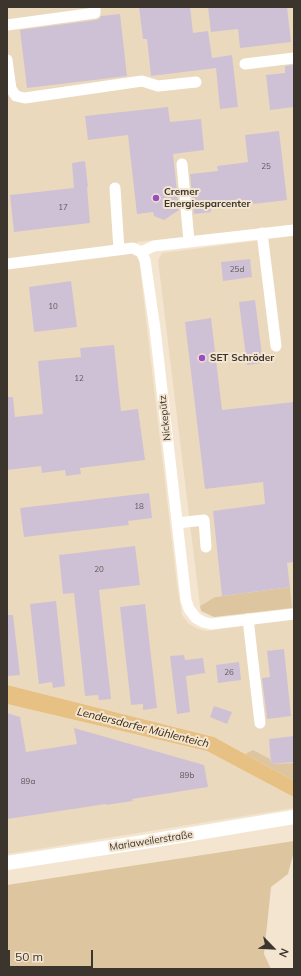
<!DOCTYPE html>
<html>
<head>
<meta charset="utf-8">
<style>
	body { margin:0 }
	#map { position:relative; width:301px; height:976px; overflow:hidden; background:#f3e5d0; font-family:Mulish,sans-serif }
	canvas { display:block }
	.frame { position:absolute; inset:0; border:8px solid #3b352d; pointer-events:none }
	.north { position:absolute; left:253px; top:928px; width:40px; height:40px; -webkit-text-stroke:3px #f3e5d0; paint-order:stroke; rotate:114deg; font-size:11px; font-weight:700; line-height:16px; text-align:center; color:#3b352d }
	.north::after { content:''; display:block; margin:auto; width:14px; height:18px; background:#3b352d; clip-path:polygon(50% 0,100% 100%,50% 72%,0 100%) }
	.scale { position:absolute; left:8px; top:950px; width:85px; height:18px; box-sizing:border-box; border:2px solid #3b352d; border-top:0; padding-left:5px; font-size:12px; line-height:14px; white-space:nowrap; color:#3b352d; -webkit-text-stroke:3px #f3e5d0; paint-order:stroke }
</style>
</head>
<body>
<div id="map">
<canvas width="301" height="976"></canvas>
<div class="frame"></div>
<div class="north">N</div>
<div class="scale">50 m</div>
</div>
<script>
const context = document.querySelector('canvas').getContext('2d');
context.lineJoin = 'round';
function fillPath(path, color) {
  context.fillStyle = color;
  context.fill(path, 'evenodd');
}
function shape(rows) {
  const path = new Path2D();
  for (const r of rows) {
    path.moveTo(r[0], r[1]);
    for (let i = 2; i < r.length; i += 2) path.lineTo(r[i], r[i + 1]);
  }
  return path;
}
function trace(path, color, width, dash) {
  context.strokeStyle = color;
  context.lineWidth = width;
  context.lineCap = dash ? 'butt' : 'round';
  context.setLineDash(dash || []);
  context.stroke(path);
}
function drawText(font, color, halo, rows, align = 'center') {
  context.font = font + ' Mulish,sans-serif';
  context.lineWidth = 4;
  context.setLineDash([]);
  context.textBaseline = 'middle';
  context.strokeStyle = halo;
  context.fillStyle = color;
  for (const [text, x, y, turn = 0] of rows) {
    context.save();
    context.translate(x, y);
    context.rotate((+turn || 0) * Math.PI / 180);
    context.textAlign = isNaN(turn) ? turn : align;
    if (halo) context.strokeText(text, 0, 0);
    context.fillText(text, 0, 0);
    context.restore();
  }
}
fillPath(shape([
	[7,7,294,7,294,225,137,242,177,585,182,615,188,623,198,629,207,631,294,619,294,763,271,764,253,750,245,754,214,737,7,685],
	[294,236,294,608,292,608,290,587,215,597,200,606,158,260,162,253],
	[7,704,207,751,286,793,294,797,294,808,7,854]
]), '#ebd9bd');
fillPath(shape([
	[290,587,292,608,214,617,201,611,200,606,215,597],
	[253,750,270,759,271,764,294,763,294,781,245,754],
	[294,841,294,851,288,874,271,887,264,954,271,969,7,969,7,885]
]), '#ddc59f');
fillPath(shape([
	[7,685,214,737,294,781,294,797,286,793,207,751,7,704]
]), '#e7c083');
fillPath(shape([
	[139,7,190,7,193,33,208,31,212,58,232,55,238,107,220,109,216,68,151,76,147,39,143,39],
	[208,7,287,7,291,42,240,48,238,29,211,32],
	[120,14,127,76,27,88,20,30,96,20,99,19,101,16],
	[294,65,294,107,270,110,266,75,285,73,285,66],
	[168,107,170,122,201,119,204,150,173,154,179,210,164,220,154,216,153,212,137,214,128,135,88,140,85,116],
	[279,131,287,200,253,204,253,202,211,207,211,212,194,214,190,174,218,171,217,166,248,162,245,135],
	[85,161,88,187,87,187,90,223,14,232,10,195,74,188,72,163],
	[250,259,252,277,223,281,221,262],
	[71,281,77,327,34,332,29,287],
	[255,300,263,363,247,365,239,302],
	[211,318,222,410,294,402,294,562,287,563,290,587,222,596,213,511,265,504,263,482,205,489,185,322],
	[114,345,121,411,138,409,145,460,80,468,81,474,66,476,65,470,42,473,41,466,7,470,7,397,13,397,15,417,43,414,38,361,81,357,80,348],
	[149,493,152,518,128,521,129,525,24,537,20,508],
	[135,546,140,585,99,590,111,699,99,700,98,695,85,696,74,593,63,594,59,555],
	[56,601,65,686,53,688,52,682,39,684,30,604],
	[145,604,157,708,143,710,143,704,131,705,120,607],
	[7,615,13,615,20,675,7,676],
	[284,649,291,716,267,719,262,678,270,677,267,651],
	[184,655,185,660,203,658,205,673,186,676,190,712,177,714,170,656],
	[239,662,241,680,218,683,216,665],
	[214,706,232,712,227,724,210,717],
	[7,713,20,717,26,752,77,744,74,728,204,765,208,787,132,799,133,801,106,805,106,804,7,819],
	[294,736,294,762,271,764,269,739]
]), '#cec1d6');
trace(shape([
	[7,25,95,13,95,7],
	[7,60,11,89,16,96,25,98,142,81,158,86,196,82],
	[245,64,294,58],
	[182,164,189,241],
	[115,188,119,250],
	[262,233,276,346],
	[141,252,154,246,294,230],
	[7,264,133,248,141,252,145,260,155,329,186,600,189,609,196,618,203,622,211,624,294,614],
	[177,523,204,520,206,547],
	[248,619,260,723]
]), '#fff', 11);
trace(shape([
	[7,863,150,841,294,817]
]), '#fff', 14);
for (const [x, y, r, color] of [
	[156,198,4,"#994ec0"],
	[202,358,4,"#994ec0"]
]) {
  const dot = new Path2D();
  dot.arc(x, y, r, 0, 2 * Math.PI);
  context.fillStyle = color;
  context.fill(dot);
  trace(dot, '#f3e5d0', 1.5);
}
drawText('8px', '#605857', null, [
	["25",266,167],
	["17",63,208],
	["25d",237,270],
	["10",53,307],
	["12",79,379],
	["18",139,507],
	["20",99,570],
	["26",229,673],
	["89b",187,776],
	["89a",28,782]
]);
drawText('bold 10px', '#3b352d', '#f3e5d0', [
	["Cremer",164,192],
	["Energiesparcenter",164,204],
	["SET Schröder",210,358]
], 'left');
drawText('10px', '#3b352d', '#f3e5d0', [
	["Nickepütz",165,418,-96],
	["Mariaweilerstraße",151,841,-9]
]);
drawText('italic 11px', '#39290e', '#f3e5d0', [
	["Lendersdorfer Mühlenteich",143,728,14]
]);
</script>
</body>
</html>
